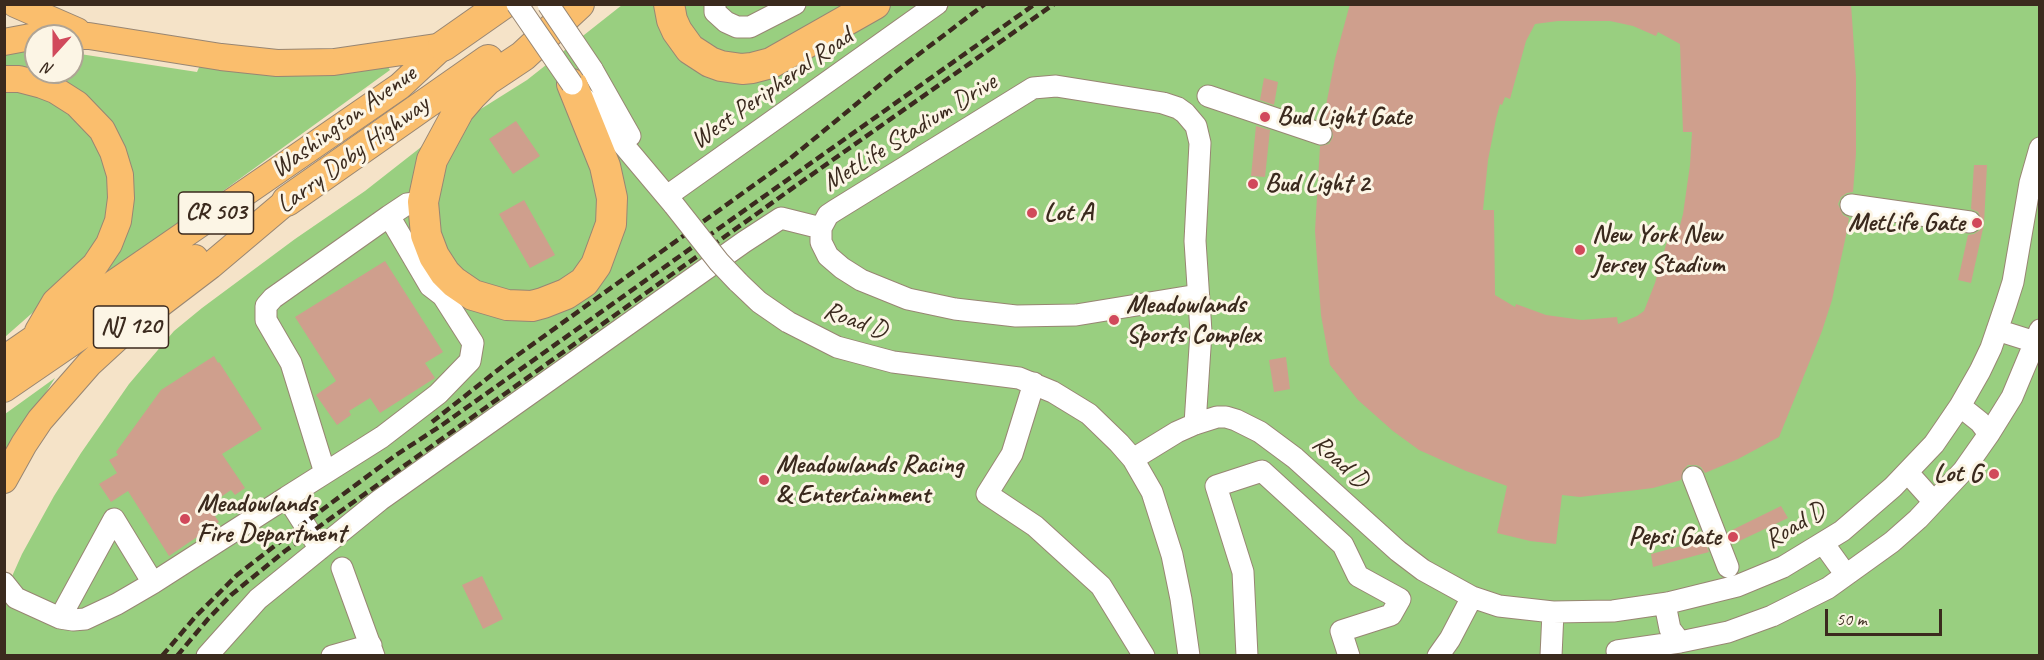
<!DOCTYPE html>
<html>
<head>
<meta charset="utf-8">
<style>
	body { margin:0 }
	#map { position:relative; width:2044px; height:660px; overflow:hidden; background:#f5e3c8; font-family:Caveat,sans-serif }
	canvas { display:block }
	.frame { position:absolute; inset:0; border:6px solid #3b2a1e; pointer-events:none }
	.north { position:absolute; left:24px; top:24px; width:60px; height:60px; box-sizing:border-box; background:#fcf5e5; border:2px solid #afa495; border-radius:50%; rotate:201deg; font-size:16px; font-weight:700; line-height:24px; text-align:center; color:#3b2a1e }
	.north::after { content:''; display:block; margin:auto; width:21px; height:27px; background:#d1495b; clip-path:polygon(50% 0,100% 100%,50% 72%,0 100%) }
	.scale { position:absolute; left:1825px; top:609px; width:117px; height:27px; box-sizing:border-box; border:3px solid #3b2a1e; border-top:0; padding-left:8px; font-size:18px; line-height:21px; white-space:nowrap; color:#3b2a1e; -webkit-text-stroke:4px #fcf5e5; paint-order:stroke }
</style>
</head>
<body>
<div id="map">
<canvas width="2044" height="660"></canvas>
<div class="frame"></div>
<div class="north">N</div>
<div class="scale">50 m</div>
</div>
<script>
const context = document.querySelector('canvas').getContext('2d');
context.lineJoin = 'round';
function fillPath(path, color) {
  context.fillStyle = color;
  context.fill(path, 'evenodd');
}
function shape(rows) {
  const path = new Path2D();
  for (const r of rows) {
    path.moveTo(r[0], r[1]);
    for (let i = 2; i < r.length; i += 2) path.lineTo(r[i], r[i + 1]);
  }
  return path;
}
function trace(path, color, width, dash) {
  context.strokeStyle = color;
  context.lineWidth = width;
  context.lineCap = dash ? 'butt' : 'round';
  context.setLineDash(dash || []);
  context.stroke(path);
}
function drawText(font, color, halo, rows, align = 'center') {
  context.font = font + ' Caveat,sans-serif';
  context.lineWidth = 6;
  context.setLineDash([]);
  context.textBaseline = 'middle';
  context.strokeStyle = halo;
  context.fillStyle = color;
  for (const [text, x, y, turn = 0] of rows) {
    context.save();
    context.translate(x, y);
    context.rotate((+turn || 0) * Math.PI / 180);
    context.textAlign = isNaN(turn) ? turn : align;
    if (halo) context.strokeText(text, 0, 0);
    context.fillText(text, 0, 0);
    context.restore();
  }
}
fillPath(shape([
	[622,5,2039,5,2039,655,5,656,5,592,22,554,54,496,81,453,129,384,174,331,202,308,295,239,365,191,425,144,527,80],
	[72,48,80,54,197,72,200,65,258,74,289,75,388,67,390,70,89,288,131,177,42,72,72,72],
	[36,50,36,70,20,66,5,67,5,54],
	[4,90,39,94,77,115,105,154,112,198,104,235,73,277,5,337],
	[55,378,8,453,5,459,5,414]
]), '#99cf80');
fillPath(shape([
	[1350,4,1851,4,1856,77,1856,153,1853,192,1847,193,1841,197,1838,204,1843,215,1849,218,1847,231,1832,300,1822,331,1779,437,1738,459,1705,473,1701,467,1696,465,1688,465,1683,470,1681,480,1653,488,1580,497,1562,495,1556,544,1530,541,1497,533,1507,486,1466,471,1419,450,1393,431,1358,400,1330,365,1321,315,1315,231,1320,146,1329,144,1333,137,1331,126,1323,121,1335,59],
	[1558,21,1610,21,1633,26,1656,36,1658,32,1680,44,1683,132,1692,132,1690,165,1683,214,1678,233,1670,231,1655,283,1644,311,1637,316,1618,324,1617,317,1582,320,1546,315,1516,304,1515,307,1495,295,1494,210,1483,210,1488,160,1496,119,1500,104,1502,105,1505,97,1510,99,1526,41,1535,24],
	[1264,78,1278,82,1274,105,1260,100],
	[516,121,540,156,513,174,489,139],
	[1256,126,1270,130,1265,177,1251,176],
	[1974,165,1987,165,1984,224,1971,283,1958,280,1968,235,1974,234,1980,230,1983,223,1978,212,1971,209],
	[524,200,555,255,530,268,499,214],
	[385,261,443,352,425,363,435,378,380,413,370,398,349,411,351,415,337,425,316,395,336,381,295,317],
	[214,356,218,363,219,362,262,429,222,454,245,488,235,495,231,490,208,506,219,522,169,556,128,491,111,502,99,484,117,473,109,460,118,455,116,452,161,390],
	[1286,357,1290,389,1274,392,1269,360],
	[1781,506,1788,518,1733,544,1728,532],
	[1704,540,1709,552,1653,567,1651,554],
	[482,576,503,619,483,629,462,585]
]), '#cf9f8d');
const minor = shape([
	[715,4,715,12,726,22,737,27,750,27,795,4],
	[592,69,630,136],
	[1208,96,1321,134],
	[584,98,674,205],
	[667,196,937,4],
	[1851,205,1970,222],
	[389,216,430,286,443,296,473,343,470,361,438,394,382,437,325,473,291,363,266,320,266,306,273,298,389,216,407,204,423,202],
	[738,282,759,302,788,322,837,347,893,362,1019,378,1053,392,1089,414,1119,443,1133,459,1152,492,1172,555,1181,599,1189,656],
	[1997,330,2035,342],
	[1034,383,1012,454,987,494,1035,526,1101,586,1144,656],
	[1960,406,1980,422,1989,434],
	[1195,424,1201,332,1195,241,1200,143,1196,126,1185,113,1178,108,1163,103,1056,86,1033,88,834,211,828,215,821,228,821,242,828,256,842,268,861,280,908,299,955,309,1016,316,1076,315,1198,295],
	[1133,459,1177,432,1195,424,1217,417,1226,417,1236,420,1260,432,1295,458,1398,551,1423,570,1472,597,1499,606,1553,612,1613,611,1668,603,1737,586,1783,567,1842,531,1893,487,1934,444,1945,428,1960,406,1980,371,1991,348,2006,304,2013,282,2030,183,2040,148],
	[1908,473,1934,502],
	[1693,477,1728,567],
	[287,497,325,473],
	[1823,543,1846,575],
	[342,568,374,656],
	[4,583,16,598,60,618,73,620,85,619,117,604,153,583,287,497,320,549],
	[1665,604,1670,629,1680,642],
	[60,618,114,519,153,583],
	[207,656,258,599,380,500,744,242,781,218,821,228],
	[332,656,371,645],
	[1247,656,1243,572,1216,486,1262,471,1343,545,1358,576,1400,599,1391,615,1341,631,1349,656],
	[1438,656,1450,639,1472,597],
	[1551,656,1553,612],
	[1618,656,1617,651,1680,642,1728,632,1772,616,1828,588,1892,542,1918,519,1963,471,1989,434,2012,397,2040,330]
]);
const major = shape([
	[15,4,77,31],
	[37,36,89,36,221,57,277,63,334,62,443,46],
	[4,42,36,36],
	[4,79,19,79,42,85,55,90,77,104,102,130,113,152,120,175,121,198,118,221,109,244,95,265,55,302,38,331],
	[4,359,400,86,443,46],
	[4,389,195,258],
	[4,480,24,444,40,420,89,364,126,330,210,266,287,201]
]);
const highway = shape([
	[669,4,672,20,677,31,690,49,710,62,721,66,742,69,752,68,771,63,875,4],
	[443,46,503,4],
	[572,84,605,166,612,198,611,224,596,265,584,282,566,294,543,303,532,306,507,305,473,295,454,282,445,273,434,256,426,235,423,202,432,160,459,110,471,96,487,80,523,56,579,4],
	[287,201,488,60]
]);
trace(minor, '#988673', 23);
trace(major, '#988673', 28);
trace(highway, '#988673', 32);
trace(minor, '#fff', 21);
trace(major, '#fabe6d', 26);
trace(highway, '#fabe6d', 30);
trace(shape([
	[432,422,508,362,786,162,894,73,985,4],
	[162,656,196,616,237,575,303,524,396,455,442,425,1035,4],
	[177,656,208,619,231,595,285,551,797,185,1054,4]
]), '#3b2a1e', 4.5, [9, 4.5]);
const minorBridge = shape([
	[517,4,572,84],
	[548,4,592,69],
	[674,205,719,262,738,282]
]);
trace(minorBridge, '#988673', 23, []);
trace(minorBridge, '#fff', 21);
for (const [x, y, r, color] of [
	[1265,117,6,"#d1495b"],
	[1253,184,6,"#d1495b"],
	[1032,213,6,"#d1495b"],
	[1977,223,6,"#d1495b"],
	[1580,250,6,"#d1495b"],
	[1114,320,6,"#d1495b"],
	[1994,474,6,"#d1495b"],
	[764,480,6,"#d1495b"],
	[185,519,6,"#d1495b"],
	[1733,537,6,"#d1495b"]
]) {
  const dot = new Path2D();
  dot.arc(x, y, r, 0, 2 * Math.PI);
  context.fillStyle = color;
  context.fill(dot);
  trace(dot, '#fcf5e5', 2);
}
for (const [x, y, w] of [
	[216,213,75],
	[131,327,75]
]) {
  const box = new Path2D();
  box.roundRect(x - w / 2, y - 21, w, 42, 4.5);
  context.fillStyle = '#fcf5e5';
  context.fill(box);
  trace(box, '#3b2a1e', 1.5);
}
drawText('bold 24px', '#3b2a1e', null, [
	["CR 503",216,213],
	["NJ 120",131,327]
]);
drawText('26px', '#3b2a1e', '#fcf5e5', [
	["West Peripheral Road",772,89,-35],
	["Washington Avenue",344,122,-36],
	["MetLife Stadium Drive",910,133,-32],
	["Larry Doby Highway",353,155,-36],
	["Road D",855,321,20],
	["Road D",1340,462,42],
	["Road D",1795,526,-31]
]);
drawText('bold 26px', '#3b2a1e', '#fcf5e5', [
	["Bud Light Gate",1277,117],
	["Bud Light 2",1265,184],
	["Lot A",1044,213],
	["MetLife Gate",1965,223,"right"],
	["New York New",1592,235],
	["Jersey Stadium",1592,265],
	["Meadowlands",1126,305],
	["Sports Complex",1126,335],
	["Meadowlands Racing",776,465],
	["& Entertainment",776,495],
	["Lot G",1982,474,"right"],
	["Meadowlands",197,504],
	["Fire Department",197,534],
	["Pepsi Gate",1721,537,"right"]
], 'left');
</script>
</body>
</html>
